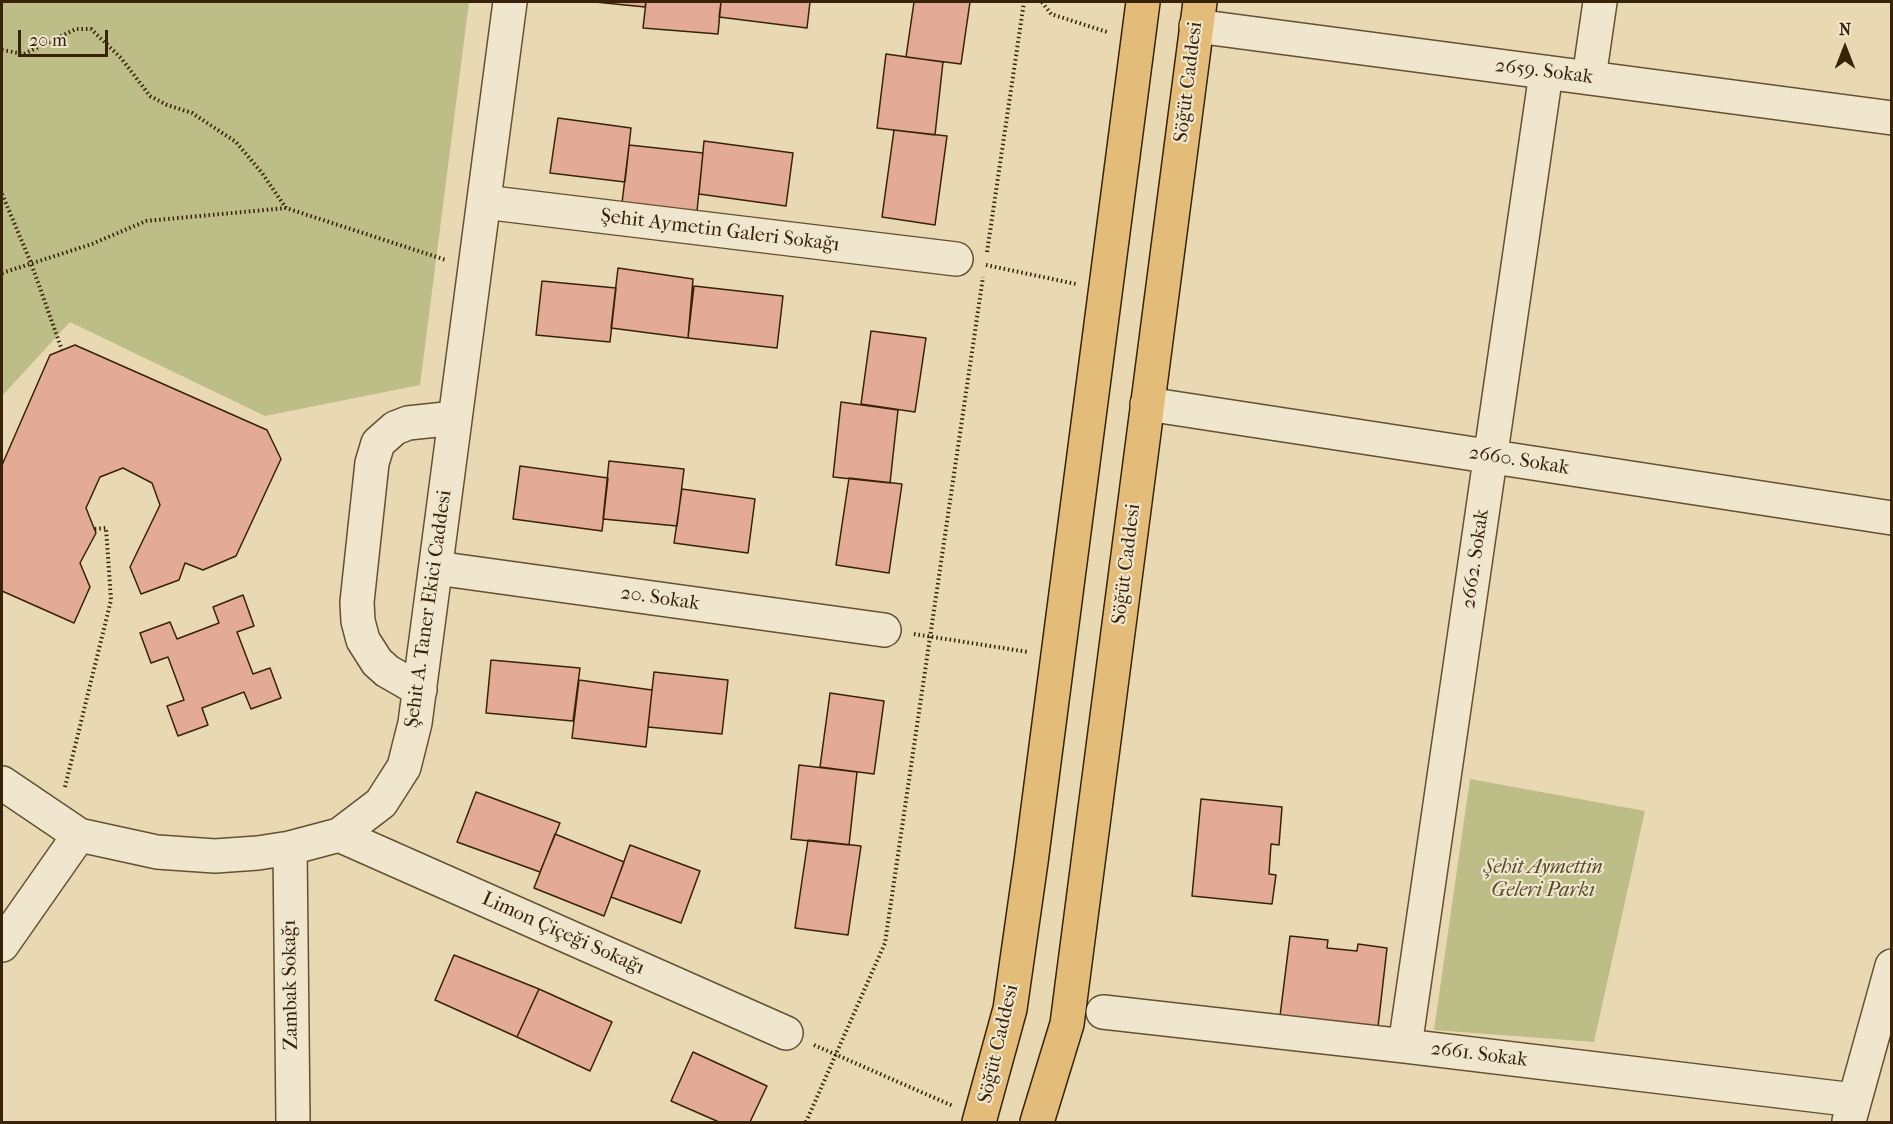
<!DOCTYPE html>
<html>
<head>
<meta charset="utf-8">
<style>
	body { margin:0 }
	#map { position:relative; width:1893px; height:1124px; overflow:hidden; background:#e8d9b2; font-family:"IM FELL French Canon",serif }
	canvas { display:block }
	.frame { position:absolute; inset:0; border:3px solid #382208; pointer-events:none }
	.north { position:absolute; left:1815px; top:18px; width:60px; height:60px; -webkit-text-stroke:4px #f0e6cd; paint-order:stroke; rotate:0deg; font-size:16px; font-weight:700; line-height:24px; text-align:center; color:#382208 }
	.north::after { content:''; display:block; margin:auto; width:21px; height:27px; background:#382208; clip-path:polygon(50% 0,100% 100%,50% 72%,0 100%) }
	.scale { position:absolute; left:18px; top:30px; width:90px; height:27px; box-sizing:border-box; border:3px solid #382208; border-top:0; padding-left:8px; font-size:18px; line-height:21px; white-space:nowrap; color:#382208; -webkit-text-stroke:4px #f0e6cd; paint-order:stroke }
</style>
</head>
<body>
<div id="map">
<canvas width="1893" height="1124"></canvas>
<div class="frame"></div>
<div class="north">N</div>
<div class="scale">20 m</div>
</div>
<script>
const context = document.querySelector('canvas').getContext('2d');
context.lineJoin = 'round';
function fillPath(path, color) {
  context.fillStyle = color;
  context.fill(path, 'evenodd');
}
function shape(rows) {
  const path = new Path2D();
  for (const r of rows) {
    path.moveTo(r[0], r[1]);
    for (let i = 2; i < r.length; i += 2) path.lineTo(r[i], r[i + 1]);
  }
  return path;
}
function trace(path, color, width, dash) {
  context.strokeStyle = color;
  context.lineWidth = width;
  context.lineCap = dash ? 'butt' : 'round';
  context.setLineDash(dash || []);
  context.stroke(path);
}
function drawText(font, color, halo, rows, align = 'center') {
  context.font = font + ' "IM FELL French Canon",serif';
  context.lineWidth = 4.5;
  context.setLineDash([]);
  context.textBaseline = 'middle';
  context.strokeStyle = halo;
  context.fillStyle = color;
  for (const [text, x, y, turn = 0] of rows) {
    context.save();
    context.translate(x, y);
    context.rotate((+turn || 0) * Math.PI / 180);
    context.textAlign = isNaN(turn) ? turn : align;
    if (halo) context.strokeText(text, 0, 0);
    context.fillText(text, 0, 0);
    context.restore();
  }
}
fillPath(shape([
	[2,2,469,2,420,385,265,416,70,322,2,396],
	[1470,779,1645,811,1594,1042,1434,1030]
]), '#bdbd88');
const building = shape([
	[595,2,646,2,645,7,595,2],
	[646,2,721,2,718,34,643,28,646,2],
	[721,2,810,2,807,28,719,17,721,2],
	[914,2,970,2,961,64,906,57,914,2],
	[886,54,943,62,935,135,877,128,886,54],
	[558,118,631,128,625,182,550,173,558,118],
	[894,130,947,136,935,225,882,217,894,130],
	[704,141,793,153,786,206,699,194,704,141],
	[629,145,703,153,697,211,622,203,629,145],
	[618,268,693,279,688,338,611,328,618,268],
	[542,281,616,288,610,342,536,335,542,281],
	[694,286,783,296,777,348,688,338,694,286],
	[871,331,926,338,915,412,861,404,871,331],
	[75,345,267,430,281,459,236,556,203,570,185,563,179,580,141,594,130,567,160,505,152,483,123,468,100,477,86,508,96,533,80,563,90,587,74,623,2,591,2,465,50,355,75,345],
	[841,402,898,410,890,483,833,477,841,402],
	[609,461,684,469,677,526,603,519,609,461],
	[520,466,608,478,602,531,513,519,520,466],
	[849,478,902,484,889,573,836,565,849,478],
	[682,489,755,499,748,553,674,543,682,489],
	[243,595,254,626,237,632,253,674,270,668,281,698,251,709,244,692,202,708,208,725,178,736,167,706,184,700,168,657,151,663,140,633,170,622,177,639,219,623,213,607,243,595],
	[491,660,580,668,573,721,486,713,491,660],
	[654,672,728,680,722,734,648,727,654,672],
	[579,680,652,690,646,747,572,738,579,680],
	[830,693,884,701,874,774,820,767,830,693],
	[799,765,857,772,849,845,791,839,799,765],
	[476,792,560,823,540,872,457,842,476,792],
	[1201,799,1282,807,1279,845,1271,844,1269,874,1276,875,1272,904,1192,896,1201,799],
	[555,834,624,862,604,916,534,888,555,834],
	[808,840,861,846,848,935,795,928,808,840],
	[630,845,700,871,681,923,611,897,630,845],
	[1290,936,1328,940,1327,948,1357,951,1358,944,1387,948,1378,1027,1280,1016,1290,936],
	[454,955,539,989,517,1037,435,1000,454,955],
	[539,989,612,1022,590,1071,517,1037,539,989],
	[693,1052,767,1086,750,1122,719,1122,671,1101,693,1052]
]);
fillPath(building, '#e3ab95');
trace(building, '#382208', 1.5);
const minor = shape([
	[1196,26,1892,118],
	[1589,78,1600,2],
	[484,202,956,259],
	[1147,404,1892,518],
	[436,568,884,630],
	[420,690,387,671,377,662,363,640,358,621,357,602,372,463,378,443,395,428,408,423,455,418],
	[2,783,79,835,157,852,215,856,258,853,290,848,339,835,381,803,404,767,415,723,510,2],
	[339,835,786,1033],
	[290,848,293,1122],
	[2,945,79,835],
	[1103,1012,1405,1046,1854,1100],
	[1405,1046,1546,73],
	[1849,1121,1892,966]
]);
const major = shape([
	[979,1122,1010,1009,1031,862,1143,2],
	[1037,1122,1067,1024,1200,2]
]);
trace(minor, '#645032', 36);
trace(major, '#382208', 36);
trace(shape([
	[1042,2,1051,14,1107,32],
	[2,50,24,54,76,29,91,29,121,58,150,96,167,105,192,113,236,142,262,173,286,208],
	[2,194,31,263,62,350],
	[987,252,1024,2],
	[986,265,1076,284],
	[2,273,92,244,146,221,286,208,446,260],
	[914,634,1028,652],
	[65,787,111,600,106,528,94,529],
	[814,1045,953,1106],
	[806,1122,885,943,983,277]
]), '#382208', 4, [1.5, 3]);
trace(minor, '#f0e6cd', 33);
trace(major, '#e4bc79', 33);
drawText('20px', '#382208', '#f0e6cd', [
	["2659. Sokak",1544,72,7],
	["Söğüt Caddesi",1189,82,-83],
	["Şehit Aymetin Galeri Sokağı",720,231,7],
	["2660. Sokak",1519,461,9],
	["2662. Sokak",1476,559,-82],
	["Söğüt Caddesi",1127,564,-83],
	["20. Sokak",660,599,8],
	["Şehit A. Taner Ekici Caddesi",429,609,-82],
	["Limon Çiçeği Sokağı",563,934,24],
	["Zambak Sokağı",291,985,-91],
	["Söğüt Caddesi",999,1044,-77],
	["2661. Sokak",1479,1055,7]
]);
drawText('italic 20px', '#594928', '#f0e6cd', [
	["Şehit Aymettin",1543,868],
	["Geleri Parkı",1543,891]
]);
</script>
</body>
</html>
